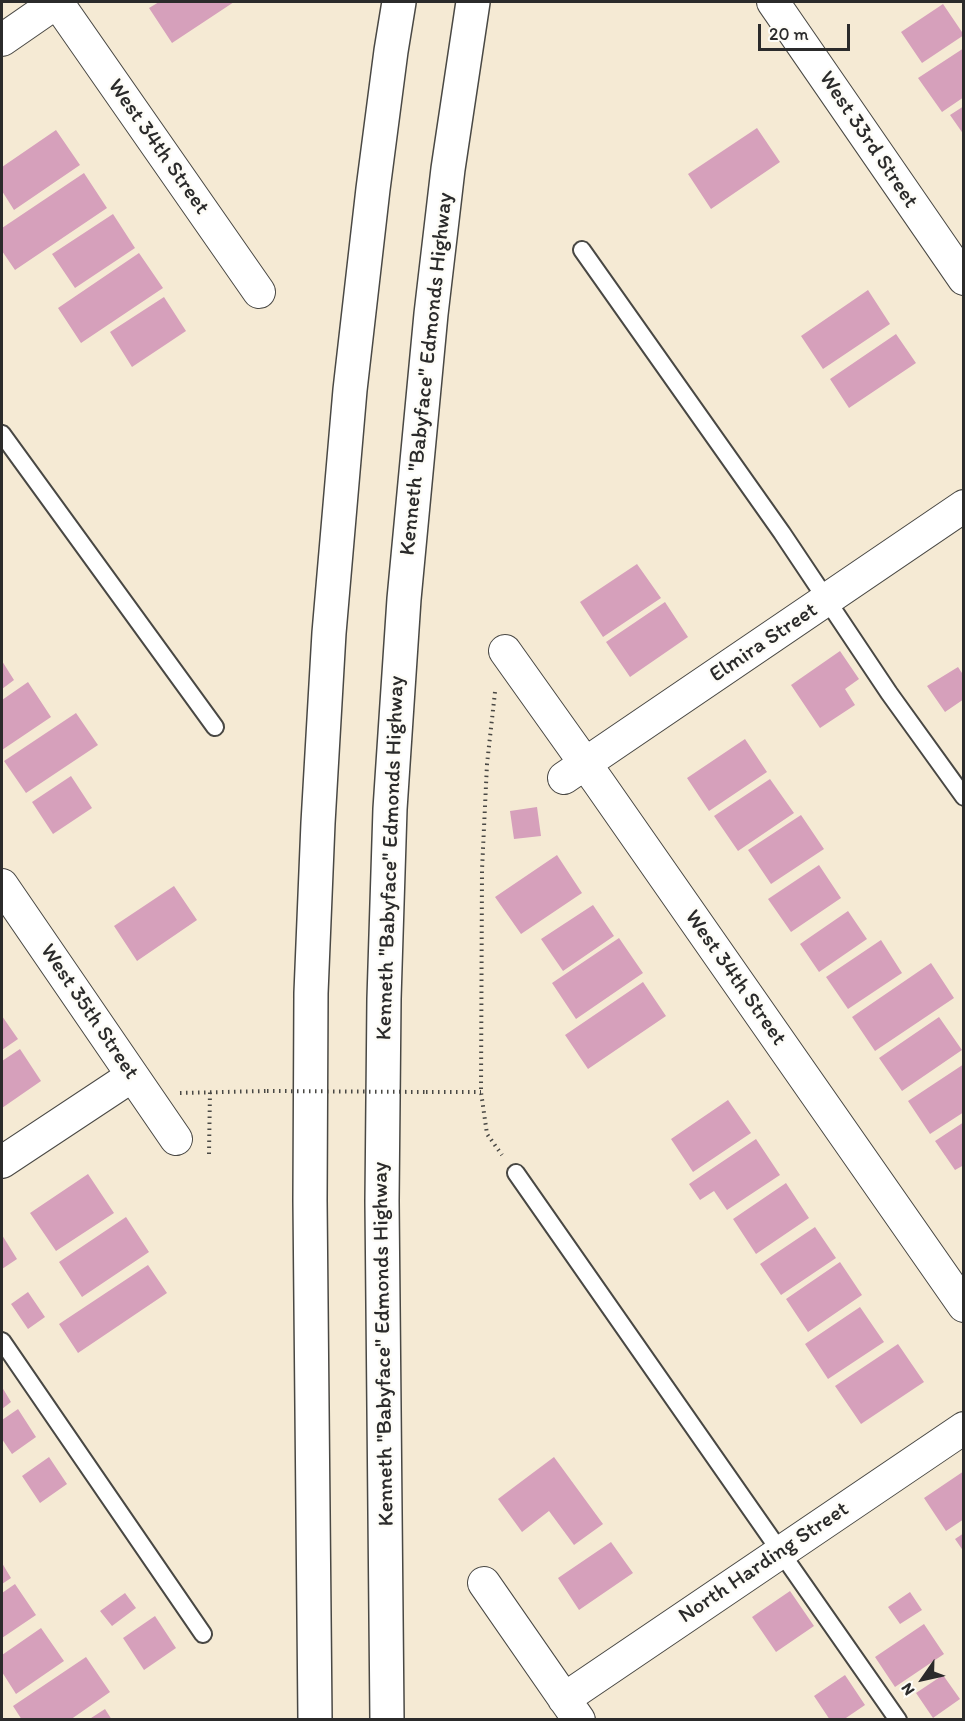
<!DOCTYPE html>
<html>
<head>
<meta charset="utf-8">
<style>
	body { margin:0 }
	#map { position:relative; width:965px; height:1721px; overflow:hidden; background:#f5ead4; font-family:Itim,sans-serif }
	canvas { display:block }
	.frame { position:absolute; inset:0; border:3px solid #2b2b2b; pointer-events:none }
	.north { position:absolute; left:893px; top:1649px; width:60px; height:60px; -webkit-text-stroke:4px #fdfcf7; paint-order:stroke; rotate:236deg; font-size:16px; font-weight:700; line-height:24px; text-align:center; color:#2b2b2b }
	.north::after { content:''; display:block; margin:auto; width:21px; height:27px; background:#2b2b2b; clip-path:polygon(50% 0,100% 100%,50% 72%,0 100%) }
	.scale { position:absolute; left:758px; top:24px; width:92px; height:27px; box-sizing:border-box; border:3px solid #2b2b2b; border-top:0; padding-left:8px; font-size:18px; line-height:21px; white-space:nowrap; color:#2b2b2b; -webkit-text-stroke:4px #fdfcf7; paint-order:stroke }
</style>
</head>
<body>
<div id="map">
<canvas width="965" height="1721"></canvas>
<div class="frame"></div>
<div class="north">N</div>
<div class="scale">20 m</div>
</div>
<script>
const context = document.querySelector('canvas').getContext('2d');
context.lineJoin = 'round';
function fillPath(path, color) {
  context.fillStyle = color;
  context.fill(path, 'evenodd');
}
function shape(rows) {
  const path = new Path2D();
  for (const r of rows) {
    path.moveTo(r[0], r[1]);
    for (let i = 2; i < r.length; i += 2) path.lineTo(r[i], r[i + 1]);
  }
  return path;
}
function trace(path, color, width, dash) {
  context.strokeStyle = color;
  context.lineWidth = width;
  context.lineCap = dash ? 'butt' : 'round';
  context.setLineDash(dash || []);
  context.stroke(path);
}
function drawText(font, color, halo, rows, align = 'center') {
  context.font = font + ' Itim,sans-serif';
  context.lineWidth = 5;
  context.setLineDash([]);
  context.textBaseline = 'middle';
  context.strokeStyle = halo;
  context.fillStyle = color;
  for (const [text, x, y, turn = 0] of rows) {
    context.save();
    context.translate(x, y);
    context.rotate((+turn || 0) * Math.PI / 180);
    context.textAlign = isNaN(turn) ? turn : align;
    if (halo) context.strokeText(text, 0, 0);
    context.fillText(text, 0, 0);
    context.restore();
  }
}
fillPath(shape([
	[159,2,234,2,172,43,149,8],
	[943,4,964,35,922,63,901,32],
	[964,48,964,97,942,112,918,78],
	[964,106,964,135,950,115],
	[757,128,780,162,711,209,688,174],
	[56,130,80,165,14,210,2,191,2,167],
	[84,173,107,208,15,270,2,251,2,228],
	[113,214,135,248,75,288,52,254],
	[139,253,163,288,81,343,58,308],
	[868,290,890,324,823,369,801,336],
	[164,297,186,331,132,367,110,332],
	[896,334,916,363,849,408,830,379],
	[637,564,661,598,603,637,580,602],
	[665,602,688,637,630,677,606,642],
	[840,651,859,679,845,689,855,705,820,728,791,685],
	[2,661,14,680,2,689],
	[958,667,964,676,964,699,945,712,927,686],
	[28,682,51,717,2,750,2,700],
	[76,713,98,745,26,793,4,761],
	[745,739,767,772,709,811,687,778],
	[71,776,92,808,53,834,32,802],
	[770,779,794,813,738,851,714,816],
	[537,807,541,836,514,839,510,811],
	[801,815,824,849,771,884,748,850],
	[557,855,582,893,521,934,495,897],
	[819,865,841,898,791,932,768,899],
	[174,886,197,920,137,961,114,926],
	[593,905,614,936,563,971,541,939],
	[848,911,867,939,819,972,800,944],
	[619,938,643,973,576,1019,552,983],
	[881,940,902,973,848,1009,826,977],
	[931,963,954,998,875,1051,852,1017],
	[643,982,666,1016,588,1069,565,1035],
	[2,1016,18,1039,2,1050],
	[939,1017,962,1050,902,1091,879,1058],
	[20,1049,41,1081,2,1108,2,1061],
	[964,1064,964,1112,930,1134,908,1101],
	[728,1100,751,1133,693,1172,671,1139],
	[964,1122,964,1165,955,1170,935,1141],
	[756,1139,780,1175,727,1210,714,1191,700,1200,689,1184],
	[88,1174,114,1213,56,1251,30,1213],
	[786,1183,809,1218,756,1254,733,1219],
	[126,1217,149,1252,82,1297,59,1262],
	[815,1227,836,1258,781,1295,760,1264],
	[2,1235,17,1259,2,1269],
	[840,1262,862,1295,808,1332,786,1299],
	[148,1265,167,1293,78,1353,59,1324],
	[28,1292,45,1317,28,1329,11,1304],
	[860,1307,884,1342,828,1379,805,1344],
	[898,1344,924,1382,861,1424,835,1386],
	[2,1387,11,1402,2,1409],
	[18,1409,36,1437,12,1454,2,1439,2,1420],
	[49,1457,67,1484,40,1503,22,1476],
	[554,1457,603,1524,574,1545,549,1511,522,1532,498,1499],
	[964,1471,964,1519,946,1531,924,1498],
	[964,1533,964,1552,955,1539],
	[611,1542,633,1573,579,1610,558,1578],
	[2,1563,11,1578,2,1584],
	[15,1584,36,1615,2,1638,2,1593],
	[790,1591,814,1626,776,1652,752,1617],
	[910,1592,922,1610,900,1624,888,1607],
	[125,1593,136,1608,112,1626,100,1611],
	[155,1616,176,1648,144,1670,123,1638],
	[924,1624,944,1654,895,1687,875,1657],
	[41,1628,64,1661,16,1694,2,1672,2,1655],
	[86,1657,110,1692,70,1720,22,1720,13,1706],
	[845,1675,865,1705,843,1720,830,1720,814,1696],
	[943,1675,960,1699,933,1718,916,1693],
	[105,1709,112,1720,88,1720]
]), '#d6a0bb');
const service = shape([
	[582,250,782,533,889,693,964,797],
	[2,434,215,727],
	[516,1173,898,1720],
	[2,1341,203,1634]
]);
const minor = shape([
	[57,2,259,292],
	[773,2,964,279],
	[2,40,57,2],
	[505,651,599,783,964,1306],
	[564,778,964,506],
	[2,885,176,1139],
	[2,1162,132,1076],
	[484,1583,579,1720],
	[564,1699,964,1428]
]);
const motorway = shape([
	[315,1720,310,1200,311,993,318,823,329,633,350,390,373,189,391,51,399,2],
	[387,1720,382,1201,384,999,390,809,404,599,431,314,448,169,473,2]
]);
trace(service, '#494844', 20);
trace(minor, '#494844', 34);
trace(motorway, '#494844', 36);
trace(shape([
	[495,692,487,764,482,870,481,1092,487,1134,502,1155],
	[426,1092,481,1092],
	[180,1093,267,1091],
	[209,1154,210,1091]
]), '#494844', 4, [1.5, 4.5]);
trace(service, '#fff', 16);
trace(minor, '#fff', 32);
trace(motorway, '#fff', 33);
trace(shape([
	[267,1091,426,1092]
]), '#494844', 4, [1.5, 4.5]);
drawText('22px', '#2b2b2b', '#fdfcf7', [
	["West 33rd Street",868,140,56],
	["West 34th Street",158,147,55],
	["Kenneth \"Babyface\" Edmonds Highway",427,374,-84],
	["Elmira Street",764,643,-34],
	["Kenneth \"Babyface\" Edmonds Highway",391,858,-88],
	["West 34th Street",735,978,55],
	["West 35th Street",89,1012,56],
	["Kenneth \"Babyface\" Edmonds Highway",384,1344,-91],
	["North Harding Street",764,1563,-34]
]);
</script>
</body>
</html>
